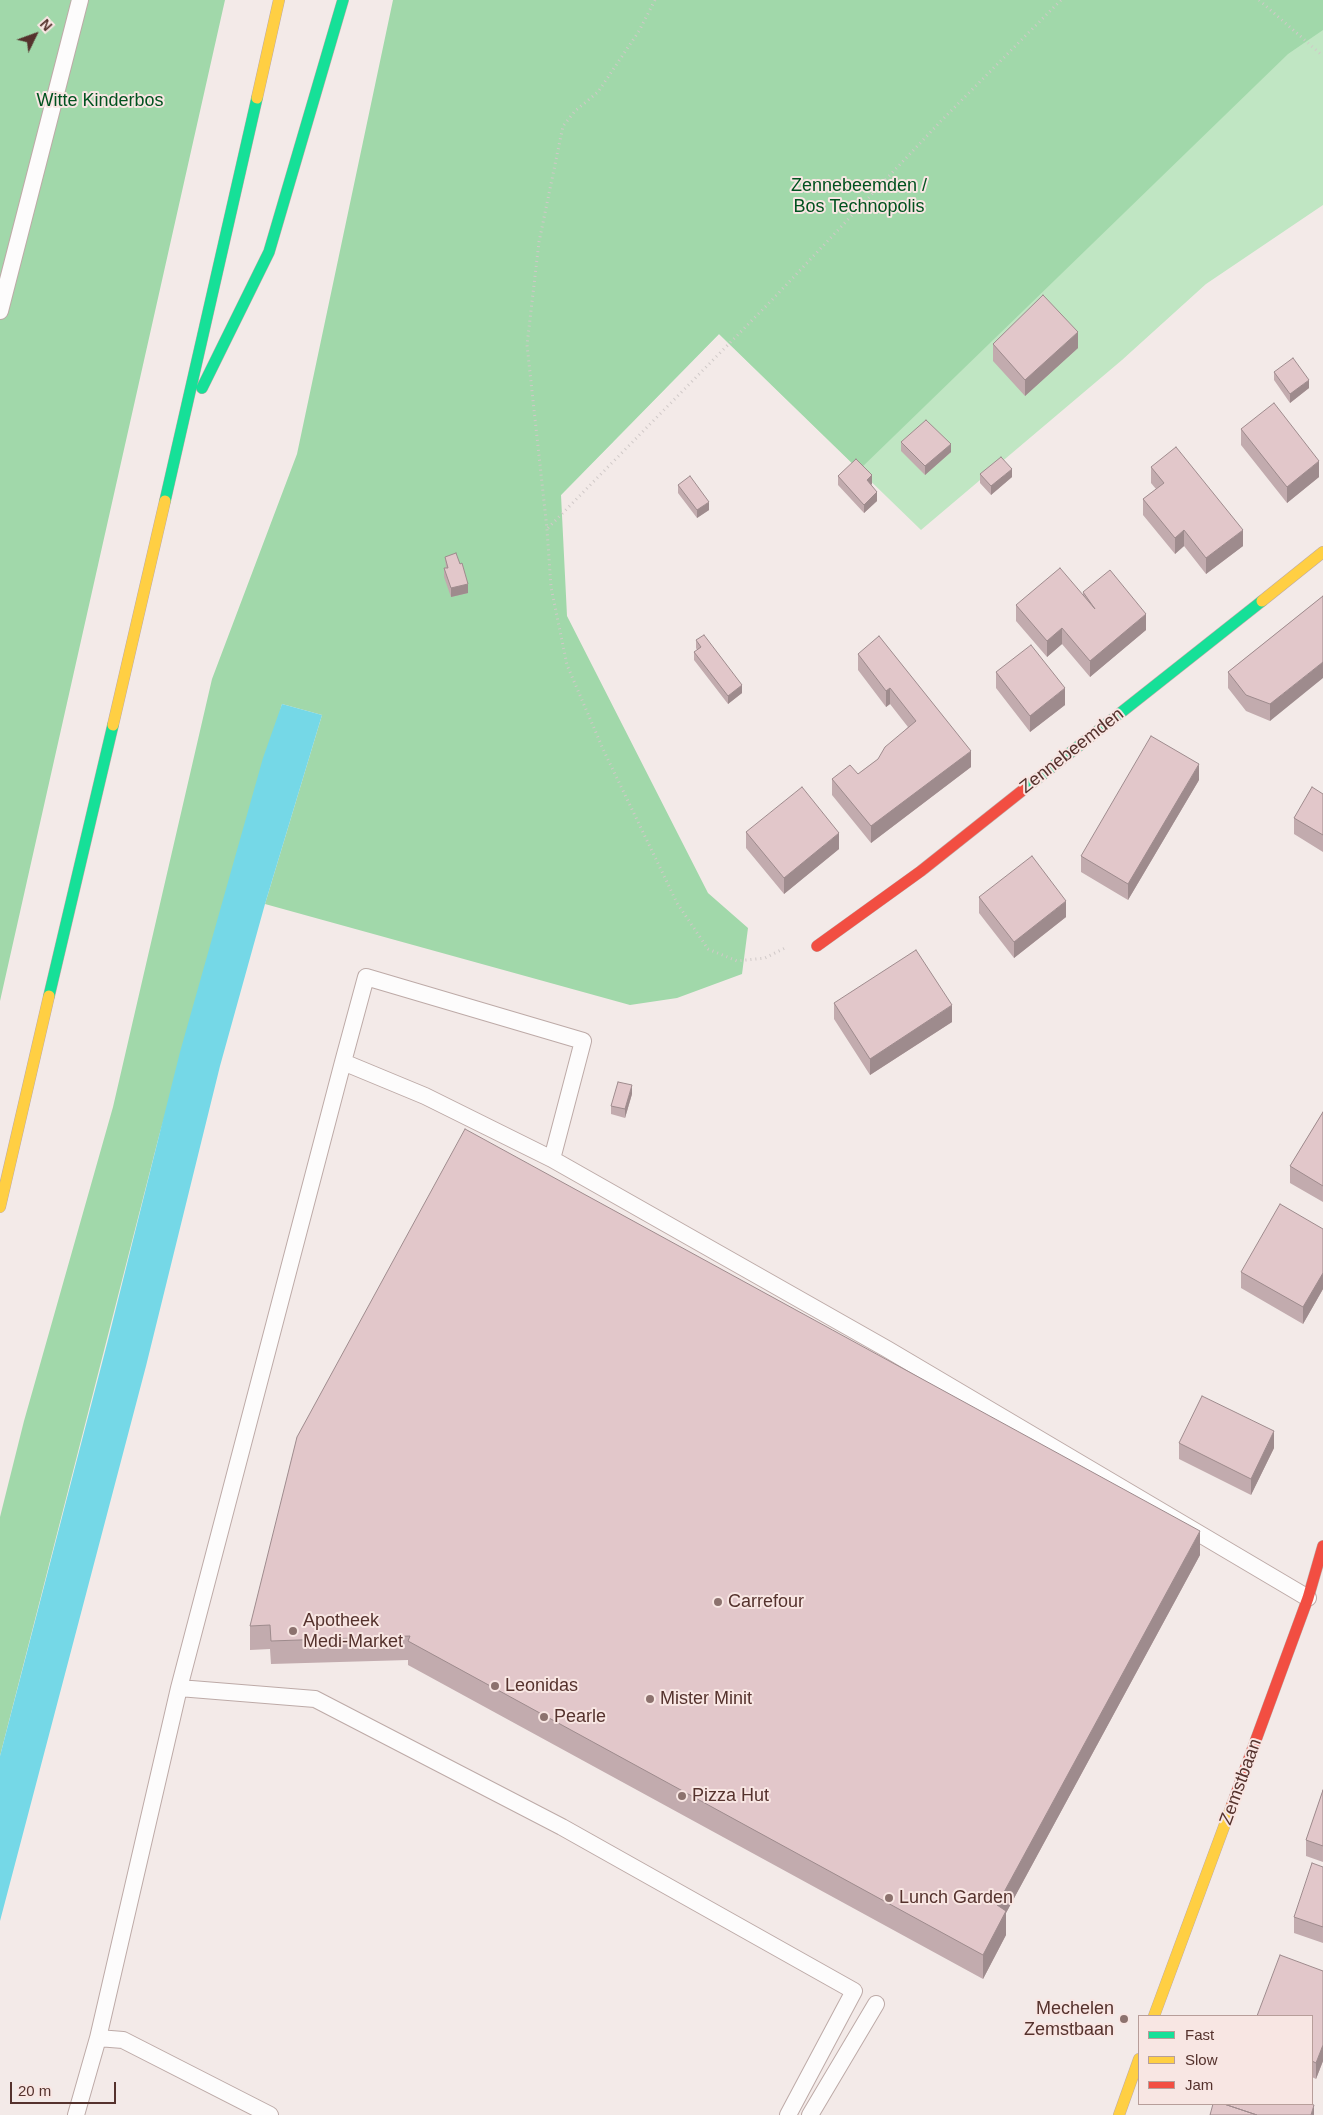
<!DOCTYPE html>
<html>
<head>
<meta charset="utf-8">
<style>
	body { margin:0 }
	#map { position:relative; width:1323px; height:2115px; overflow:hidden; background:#f3eae8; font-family:Arial,sans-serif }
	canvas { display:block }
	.legend { position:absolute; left:1138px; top:2015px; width:175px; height:90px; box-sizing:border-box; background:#f8e6e3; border:1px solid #b79e9a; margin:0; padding:6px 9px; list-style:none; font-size:15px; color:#55322d }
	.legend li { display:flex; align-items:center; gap:10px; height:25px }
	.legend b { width:25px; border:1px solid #b79e9a }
	.north { position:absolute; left:10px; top:10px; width:50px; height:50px; -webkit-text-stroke:4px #f8e6e3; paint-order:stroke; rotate:48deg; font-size:14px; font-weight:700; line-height:20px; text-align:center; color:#55322d }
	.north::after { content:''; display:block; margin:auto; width:18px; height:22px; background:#55322d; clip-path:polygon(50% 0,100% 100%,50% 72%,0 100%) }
	.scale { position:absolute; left:10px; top:2082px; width:106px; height:22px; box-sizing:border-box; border:2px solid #55322d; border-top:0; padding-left:6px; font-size:15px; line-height:18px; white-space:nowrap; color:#55322d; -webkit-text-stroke:4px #f8e6e3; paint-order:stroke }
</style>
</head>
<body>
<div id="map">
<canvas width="1323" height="2115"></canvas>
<ul class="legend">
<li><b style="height:6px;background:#16e098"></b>Fast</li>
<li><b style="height:6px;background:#ffcf43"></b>Slow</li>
<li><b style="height:6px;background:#f24e42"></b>Jam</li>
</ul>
<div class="north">N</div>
<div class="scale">20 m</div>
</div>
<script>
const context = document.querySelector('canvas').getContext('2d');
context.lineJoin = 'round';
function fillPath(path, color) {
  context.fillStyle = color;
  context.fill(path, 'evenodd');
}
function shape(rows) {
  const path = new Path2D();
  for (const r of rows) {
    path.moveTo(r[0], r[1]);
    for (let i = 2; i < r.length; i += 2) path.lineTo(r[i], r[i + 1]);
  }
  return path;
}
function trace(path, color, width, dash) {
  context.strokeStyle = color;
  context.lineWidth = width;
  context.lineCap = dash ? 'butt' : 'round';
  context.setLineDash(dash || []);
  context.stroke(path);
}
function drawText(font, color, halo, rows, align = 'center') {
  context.font = font + ' Arial,sans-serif';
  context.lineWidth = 4;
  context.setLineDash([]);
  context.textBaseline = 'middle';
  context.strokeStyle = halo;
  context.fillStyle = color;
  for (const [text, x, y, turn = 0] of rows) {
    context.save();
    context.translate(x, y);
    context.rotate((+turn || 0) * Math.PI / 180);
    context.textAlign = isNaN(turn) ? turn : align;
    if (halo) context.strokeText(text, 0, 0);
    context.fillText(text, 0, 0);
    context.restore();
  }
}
fillPath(shape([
	[1323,0,1323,205,1206,284,1122,360,921,530,719,334,561,495,467,158]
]), '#c0e6c3');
fillPath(shape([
	[0,0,225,0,0,1001],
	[393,0,1323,0,1323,30,1288,54,859,470,719,334,561,495,567,616,708,893,748,928,742,974,677,998,630,1005,265,904,322,715,282,704,159,1136,0,1756,0,1517,24,1421,113,1107,212,679,297,454]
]), '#a1d8aa');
fillPath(shape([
	[282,704,322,715,265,904,220,1066,146,1366,0,1921,0,1756,108,1340,180,1052,263,758]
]), '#75d8e7');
const lane = shape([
	[0,311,80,0],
	[552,1159,887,1349,1308,1598],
	[179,1688,315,1699,562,1827,854,1991,788,2115],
	[98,2038,179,1688,343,1062,366,977,583,1041,552,1159,425,1096,343,1062],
	[76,2115,98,2038,123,2040,270,2115],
	[810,2115,876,2004]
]);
const fast = shape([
	[202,388,269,252,343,0],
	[165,501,257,98],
	[1023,790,1262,601],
	[49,996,113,725]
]);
const slow = shape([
	[257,98,279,0],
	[1262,601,1323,552],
	[113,725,165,501],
	[0,1207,49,996],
	[1154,2016,1232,1805],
	[1119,2115,1139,2059]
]);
const jam = shape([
	[817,946,921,871,1023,790],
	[1232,1805,1308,1598,1323,1546]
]);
trace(lane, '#bdaaa7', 18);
trace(fast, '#bdaaa7', 12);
trace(slow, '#bdaaa7', 12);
trace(jam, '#bdaaa7', 12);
trace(shape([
	[655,0,639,31,598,92,575,111,563,126,539,242,527,345,547,529,551,587,567,665,603,749,677,903,708,949,737,961,765,958,785,948],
	[1259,0,1323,56],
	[548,528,771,301,941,121,1061,0]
]), '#d0c9c8', 3, [1, 4]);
trace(lane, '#fdfcfc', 16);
trace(fast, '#16e098', 11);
trace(slow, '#ffcf43', 11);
trace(jam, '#f24e42', 11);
fillPath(shape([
	[993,344,1078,348,1025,396,993,361],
	[1274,372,1309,388,1290,403,1274,380],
	[1241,429,1319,477,1287,503,1241,445],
	[901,442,951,452,925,475,901,451],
	[1151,467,1243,546,1206,574,1184,546,1175,554,1143,515,1143,499,1156,489,1151,483],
	[980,474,1012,477,991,495,980,483],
	[838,476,872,484,870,485,877,501,864,513,838,485],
	[678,485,709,510,697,518,678,493],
	[445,557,460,564,468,593,451,597,444,577,444,568,446,568],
	[1083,592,1146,630,1090,677,1062,644,1047,657,1016,621,1016,605,1083,594],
	[1323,596,1270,721,1246,711,1228,688,1228,672],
	[696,640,742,693,728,704,694,660,694,652,697,650,696,648],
	[858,654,971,767,871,843,832,795,832,779,858,774,878,759,908,727,890,704,886,707,858,670],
	[996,672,1065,705,1030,732,996,688],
	[1199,780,1128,900,1081,872,1081,856],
	[1323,794,1323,852,1294,834,1294,818],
	[746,832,839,849,784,894,746,848],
	[979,897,1066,917,1014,958,979,913],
	[834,1003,952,1022,870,1075,834,1019],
	[632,1094,625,1118,611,1114,611,1106],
	[1323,1112,1323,1202,1290,1183,1290,1166],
	[1323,1229,1323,1289,1303,1324,1241,1288,1241,1272],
	[1179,1443,1274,1448,1251,1495,1179,1459],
	[1200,1555,1006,1913,1006,1935,983,1979,408,1665,408,1660,271,1664,270,1649,250,1650,250,1626],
	[1323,1790,1323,1862,1306,1856,1306,1840],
	[1323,1867,1323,1943,1294,1933,1294,1917],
	[1323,1971,1323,2061,1316,2079,1312,2077,1312,2016]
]), '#c2abae');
fillPath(shape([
	[1078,332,1078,348,1025,396,1025,380],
	[1309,380,1309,388,1290,403,1290,394],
	[951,444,951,452,925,475,925,466],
	[1319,461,1319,477,1287,503,1287,487],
	[1012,469,1012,477,991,495,991,486],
	[872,475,872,484,867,489,867,480],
	[877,492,877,501,864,513,864,505],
	[709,502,709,510,697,518,697,510],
	[1184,530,1184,546,1175,554,1175,538],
	[1243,530,1243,546,1206,574,1206,558],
	[468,584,468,593,451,597,451,588],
	[1146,614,1146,630,1090,677,1090,661],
	[1062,628,1062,644,1047,657,1047,641],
	[1323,662,1323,678,1270,721,1270,704],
	[742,685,742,693,728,704,728,696],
	[890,688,890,704,886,707,886,691],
	[1065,688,1065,705,1030,732,1030,716],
	[971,751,971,767,871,843,871,826],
	[1199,764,1199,780,1128,900,1128,884],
	[839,833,839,849,784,894,784,878],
	[1066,901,1066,917,1014,958,1014,942],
	[952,1005,952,1022,870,1075,870,1059],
	[632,1085,632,1094,625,1118,625,1109],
	[1323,1273,1323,1289,1303,1324,1303,1307],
	[1274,1431,1274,1448,1251,1495,1251,1479],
	[1200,1531,1200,1555,1006,1913,1006,1935,983,1979,983,1955,997,1905],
	[1323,2045,1323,2061,1316,2079,1316,2063],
	[1314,2105,1314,2115,1311,2115]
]), '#9e8b8d');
const building = shape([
	[1043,295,1078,332,1025,380,993,344,1043,295],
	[1293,358,1309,380,1290,394,1274,372,1293,358],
	[1274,403,1319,461,1287,487,1241,429,1274,403],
	[926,420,951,444,925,466,901,442,926,420],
	[1176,447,1243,530,1206,558,1184,530,1175,538,1143,499,1164,483,1151,467,1176,447],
	[1001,457,1012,469,991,486,980,474,1001,457],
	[856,459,872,475,867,480,877,492,864,505,838,476,856,459],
	[690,476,709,502,697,510,678,485,690,476],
	[456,553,460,564,462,563,468,584,451,588,444,568,448,568,445,557,456,553],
	[1060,568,1095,609,1083,592,1110,570,1146,614,1090,661,1062,628,1047,641,1016,605,1060,568],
	[1323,596,1323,662,1270,704,1246,695,1228,672,1323,596],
	[704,635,742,685,728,696,694,652,701,647,696,640,704,635],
	[879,636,971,751,871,826,832,779,850,765,858,774,878,759,885,747,916,721,890,688,886,691,858,654,879,636],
	[1031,645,1065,688,1030,716,996,672,1031,645],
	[1151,736,1199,764,1128,884,1081,856,1151,736],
	[802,787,839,833,784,878,746,832,802,787],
	[1312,787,1323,794,1323,835,1294,818,1312,787],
	[1032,856,1066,901,1014,942,979,897,1032,856],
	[916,950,952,1005,870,1059,834,1003,916,950],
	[618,1082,632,1085,625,1109,611,1106,618,1082],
	[1323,1112,1323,1186,1290,1166,1323,1112],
	[465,1129,1200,1531,997,1905,1006,1911,983,1955,408,1641,410,1636,271,1641,270,1625,250,1626,297,1437,465,1129],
	[1280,1204,1323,1229,1323,1273,1303,1307,1241,1272,1280,1204],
	[1202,1396,1274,1431,1251,1479,1179,1443,1202,1396],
	[1323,1790,1323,1846,1306,1840,1323,1790],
	[1312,1863,1323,1867,1323,1927,1294,1917,1312,1863],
	[1280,1955,1323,1971,1323,2045,1316,2063,1312,2061,1312,2016,1257,2016,1280,1955],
	[1213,2104,1224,2104,1257,2115,1210,2115,1213,2104],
	[1224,2104,1310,2104,1314,2105,1311,2115,1257,2115,1224,2104]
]);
fillPath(building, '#e2c7ca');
trace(building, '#9e8b8d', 1);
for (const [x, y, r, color] of [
	[718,1602,5,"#8c726e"],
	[293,1631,5,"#8c726e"],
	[495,1686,5,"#8c726e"],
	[650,1699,5,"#8c726e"],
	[544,1717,5,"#8c726e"],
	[682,1796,5,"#8c726e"],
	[889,1898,5,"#8c726e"],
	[1124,2019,5,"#8c726e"]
]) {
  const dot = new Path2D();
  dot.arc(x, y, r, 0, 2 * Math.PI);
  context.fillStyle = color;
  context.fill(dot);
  trace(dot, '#f8e6e3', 2);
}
drawText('18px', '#00521f', '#f8e6e3', [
	["Witte Kinderbos",100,101],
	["Zennebeemden /",859,186],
	["Bos Technopolis",859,207]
]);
drawText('18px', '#55322d', '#f8e6e3', [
	["Zennebeemden",1072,751,-38],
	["Zemstbaan",1241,1782,-70]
]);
drawText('18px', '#55322d', '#f8e6e3', [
	["Carrefour",728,1602],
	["Apotheek",303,1621],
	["Medi-Market",303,1642],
	["Leonidas",505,1686],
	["Mister Minit",660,1699],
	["Pearle",554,1717],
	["Pizza Hut",692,1796],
	["Lunch Garden",899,1898],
	["Mechelen",1114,2009,"right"],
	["Zemstbaan",1114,2030,"right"]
], 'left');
</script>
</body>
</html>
